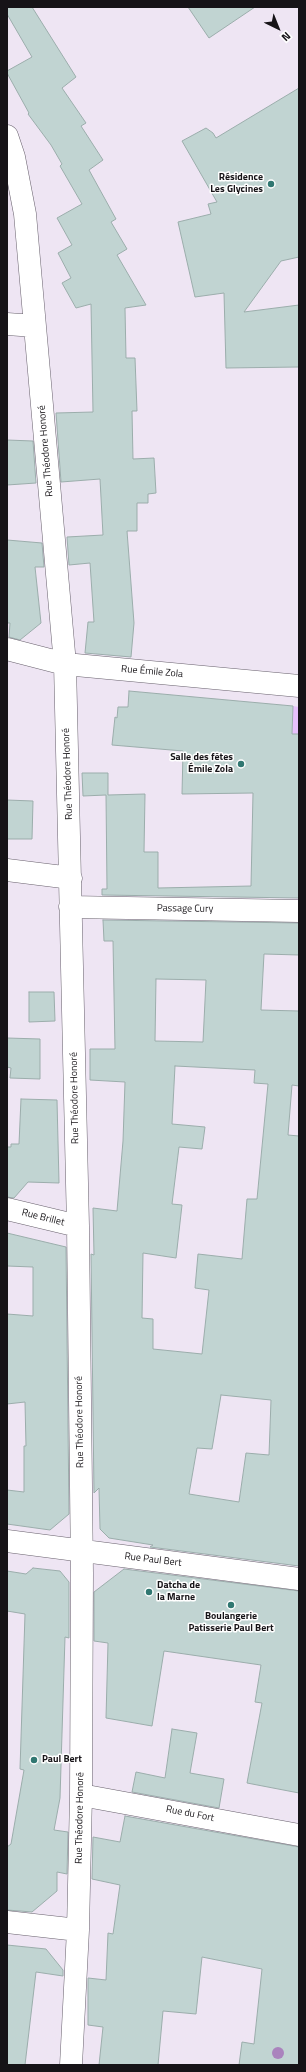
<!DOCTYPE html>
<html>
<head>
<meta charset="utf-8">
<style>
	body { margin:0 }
	#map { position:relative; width:306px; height:2072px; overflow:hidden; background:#eee5f3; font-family:"Titillium Web",sans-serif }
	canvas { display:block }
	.frame { position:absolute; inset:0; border:8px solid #161317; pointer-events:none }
	.north { position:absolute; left:258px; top:8px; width:40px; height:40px; -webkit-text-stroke:3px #fff; paint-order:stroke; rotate:137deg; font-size:11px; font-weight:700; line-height:16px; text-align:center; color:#161317 }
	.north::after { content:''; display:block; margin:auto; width:14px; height:18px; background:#161317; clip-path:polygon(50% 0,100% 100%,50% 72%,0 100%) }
</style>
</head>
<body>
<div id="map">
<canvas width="306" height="2072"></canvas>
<div class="frame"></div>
<div class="north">N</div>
</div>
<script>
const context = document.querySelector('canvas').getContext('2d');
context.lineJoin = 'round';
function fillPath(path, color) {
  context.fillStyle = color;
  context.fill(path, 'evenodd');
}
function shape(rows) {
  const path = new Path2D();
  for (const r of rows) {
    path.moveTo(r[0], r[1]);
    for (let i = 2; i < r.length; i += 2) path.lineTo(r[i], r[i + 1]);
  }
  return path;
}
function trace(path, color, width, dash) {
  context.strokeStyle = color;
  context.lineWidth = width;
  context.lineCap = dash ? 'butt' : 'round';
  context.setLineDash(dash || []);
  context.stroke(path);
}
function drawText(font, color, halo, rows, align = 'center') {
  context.font = font + ' "Titillium Web",sans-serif';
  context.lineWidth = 3;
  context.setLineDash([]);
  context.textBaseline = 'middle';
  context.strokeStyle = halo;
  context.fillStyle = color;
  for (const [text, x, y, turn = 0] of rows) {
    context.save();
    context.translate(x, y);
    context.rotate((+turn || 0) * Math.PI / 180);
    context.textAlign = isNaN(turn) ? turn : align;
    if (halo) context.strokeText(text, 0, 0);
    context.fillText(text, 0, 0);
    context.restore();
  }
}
fillPath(shape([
	[293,706,299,707,299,734,292,734]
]), '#e7c1fc');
const building = shape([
	[7,7,32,7,76,77,62,88,86,123,81,126,103,160,89,170,116,219,111,222,127,249,117,255,146,305,125,308,126,358,135,358,137,411,132,411,133,459,154,458,156,493,148,494,148,503,137,503,137,531,127,531,134,623,131,657,85,653,88,622,94,622,90,563,69,565,67,537,103,535,100,479,61,482,56,413,93,412,91,304,76,308,62,283,71,278,58,253,72,245,57,218,82,204,60,166,62,164,51,145,28,114,29,113,7,73,7,71,32,57,7,14,7,7],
	[188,7,255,7,209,38,188,7],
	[299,88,299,257,281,261,244,312,299,305,299,367,226,368,224,293,195,297,178,222,211,214,208,204,217,202,182,141,206,128,213,133,216,138,299,88],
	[7,440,33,441,36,483,7,485,7,440],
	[7,540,42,543,44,567,35,567,41,623,20,640,9,637,10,623,7,623,7,540],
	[129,691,293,706,292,734,299,734,299,898,102,895,102,889,107,889,106,795,83,796,82,773,108,773,108,795,145,794,144,852,158,852,158,888,251,886,253,793,182,794,183,751,112,745,115,717,117,718,118,707,128,707,129,691],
	[7,800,33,801,32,839,7,839,7,800],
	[103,920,299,923,299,955,264,954,261,1010,299,1011,299,1086,292,1085,288,1135,299,1136,299,1566,150,1547,153,1545,109,1538,100,1529,99,1488,94,1493,91,1254,94,1255,93,1208,117,1211,123,1141,125,1082,90,1080,90,1049,115,1049,113,941,104,941,103,920],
	[156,979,206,980,203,1042,155,1041,156,979],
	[175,1066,255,1070,254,1083,268,1084,257,1199,247,1199,242,1259,198,1254,195,1288,209,1290,202,1354,153,1349,153,1319,142,1318,143,1253,176,1258,182,1205,172,1204,179,1147,202,1149,205,1127,172,1124,175,1066],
	[221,1395,271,1400,269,1455,246,1453,239,1502,189,1494,197,1448,212,1449,221,1395],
	[29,992,54,992,55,1021,29,1022,29,992],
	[7,1038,40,1039,40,1079,10,1078,11,1068,7,1067,7,1038],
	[21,1099,57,1100,59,1183,28,1182,14,1198,7,1197,7,1147,11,1147,11,1144,19,1144,21,1099],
	[7,1233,66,1247,69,1514,50,1530,7,1524,7,1490,24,1492,24,1446,26,1446,25,1402,7,1404,7,1314,33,1316,33,1267,7,1266,7,1233],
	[33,1568,60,1571,69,1582,69,1638,65,1637,60,1798,54,1830,68,1832,67,1874,57,1872,57,1891,32,1912,7,1910,7,1847,11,1844,24,1770,20,1769,25,1614,7,1611,7,1571,26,1574,33,1568],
	[124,1569,299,1591,299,1793,247,1783,262,1703,255,1702,261,1665,164,1651,152,1726,106,1718,108,1643,94,1641,94,1592,124,1569],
	[172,1729,197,1733,190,1773,224,1779,219,1808,132,1792,136,1772,165,1778,172,1729],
	[125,1816,299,1847,299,2065,239,2065,242,2042,254,2044,262,1969,202,1957,196,2014,163,2011,158,2065,99,2065,103,2027,88,2025,88,1978,106,1980,108,1933,113,1934,120,1885,92,1879,93,1837,120,1842,125,1816],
	[7,1945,46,1949,63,1970,63,1976,36,1972,25,2065,7,2065,7,1945]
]);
fillPath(building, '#c1d4d2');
trace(building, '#9badab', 1);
const street = shape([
	[7,136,14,157,25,214,65,664,78,1226,82,1574,81,1795,78,1930,71,2065],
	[7,324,35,326],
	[7,649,65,664,299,686],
	[7,870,71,878],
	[70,907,299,911],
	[7,1209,78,1226],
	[7,1541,299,1579],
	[81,1795,299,1835],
	[7,1922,78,1930]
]);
trace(street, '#68616d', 23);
trace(street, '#fff', 22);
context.fillStyle = '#aa83bd';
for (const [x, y] of [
	[278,2053]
]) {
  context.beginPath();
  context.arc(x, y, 6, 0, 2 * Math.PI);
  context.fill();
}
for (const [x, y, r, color] of [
	[271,184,4,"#307771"],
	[241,764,4,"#307771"],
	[149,1592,4,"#307771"],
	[231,1605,4,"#307771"],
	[34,1760,4,"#307771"]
]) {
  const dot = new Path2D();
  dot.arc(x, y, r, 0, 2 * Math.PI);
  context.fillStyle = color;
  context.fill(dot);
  trace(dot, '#fff', 1.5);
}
drawText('bold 10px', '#161317', '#fff', [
	["Résidence",263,178],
	["Les Glycines",263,190],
	["Salle des fêtes",233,758],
	["Émile Zola",233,770],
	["Datcha de",157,1586,"left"],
	["la Marne",157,1598,"left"],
	["Boulangerie",231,1617,"center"],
	["Patisserie Paul Bert",231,1629,"center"],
	["Paul Bert",42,1760,"left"]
], 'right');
drawText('10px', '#161317', '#fff', [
	["Rue Théodore Honoré",46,451,-95],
	["Rue Émile Zola",152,672,5],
	["Rue Théodore Honoré",68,774,-92],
	["Passage Cury",185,909,1],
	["Rue Théodore Honoré",75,1098,-91],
	["Rue Brillet",43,1218,14],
	["Rue Théodore Honoré",80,1422,-91],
	["Rue Paul Bert",153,1560,7],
	["Rue du Fort",190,1814,11],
	["Rue Théodore Honoré",80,1818,-89]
]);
</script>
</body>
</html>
